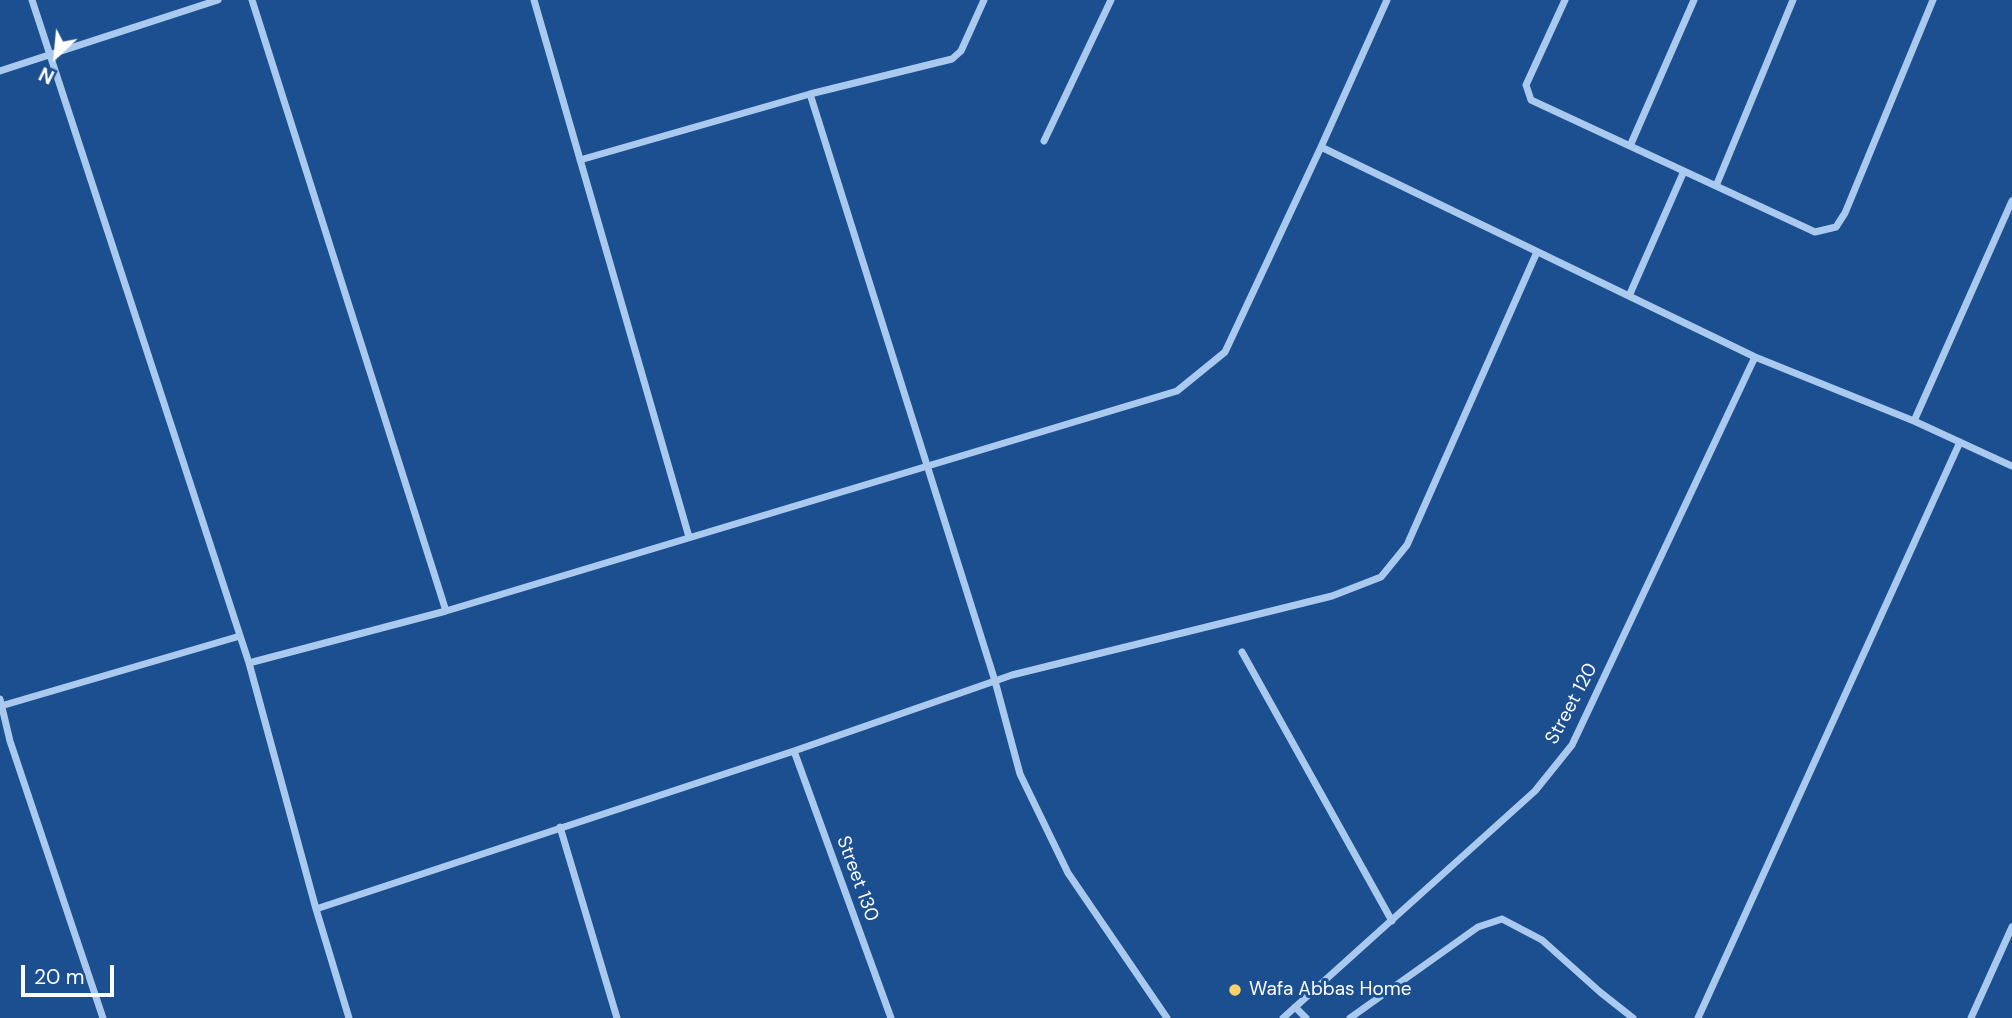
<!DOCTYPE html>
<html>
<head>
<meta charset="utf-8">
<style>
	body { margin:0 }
	#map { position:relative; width:2012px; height:1018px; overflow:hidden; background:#1b4f8f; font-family:"DM Sans",sans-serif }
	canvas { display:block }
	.north { position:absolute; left:21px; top:21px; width:70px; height:70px; -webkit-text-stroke:5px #1b4f8f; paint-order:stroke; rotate:206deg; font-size:19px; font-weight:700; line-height:28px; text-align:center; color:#fff }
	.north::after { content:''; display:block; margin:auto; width:24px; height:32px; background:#fff; clip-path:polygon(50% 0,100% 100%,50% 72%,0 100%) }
	.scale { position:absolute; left:21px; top:965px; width:93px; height:32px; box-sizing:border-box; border:4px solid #fff; border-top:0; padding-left:9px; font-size:21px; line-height:24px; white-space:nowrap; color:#fff; -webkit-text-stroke:5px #1b4f8f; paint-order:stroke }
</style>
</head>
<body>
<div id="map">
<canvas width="2012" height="1018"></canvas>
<div class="north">N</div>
<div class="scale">20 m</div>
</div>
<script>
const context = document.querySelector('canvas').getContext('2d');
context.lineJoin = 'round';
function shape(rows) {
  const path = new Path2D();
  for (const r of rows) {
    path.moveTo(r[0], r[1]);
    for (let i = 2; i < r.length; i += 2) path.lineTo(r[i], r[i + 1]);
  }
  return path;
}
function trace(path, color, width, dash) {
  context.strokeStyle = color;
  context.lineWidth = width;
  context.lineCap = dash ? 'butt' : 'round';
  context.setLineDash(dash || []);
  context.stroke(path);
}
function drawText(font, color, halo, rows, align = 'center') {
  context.font = font + ' "DM Sans",sans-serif';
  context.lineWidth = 6;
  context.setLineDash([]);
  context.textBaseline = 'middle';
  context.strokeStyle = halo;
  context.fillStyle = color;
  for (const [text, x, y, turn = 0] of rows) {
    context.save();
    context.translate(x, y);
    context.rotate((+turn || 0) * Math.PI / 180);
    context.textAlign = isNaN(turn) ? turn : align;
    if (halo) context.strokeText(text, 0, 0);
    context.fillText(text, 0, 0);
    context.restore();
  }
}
trace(shape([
	[32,0,249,663,316,909,349,1018],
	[252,0,446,611],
	[534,0,689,537],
	[984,0,961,51,952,59,810,94,995,681,1020,774,1068,873,1167,1018],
	[1565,0,1526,85,1531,100,1815,232,1836,227,1845,213,1933,0],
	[0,71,218,0],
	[1044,141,1111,0],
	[1630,146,1694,0],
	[1321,147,1755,357,1914,421,2012,466],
	[580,160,810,94],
	[1716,186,1793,0],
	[1629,296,1684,171],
	[1914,421,2012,201],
	[1242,652,1392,921],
	[249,663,446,611,1177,391,1225,352,1321,147,1387,0],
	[0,699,10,741,103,1018],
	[1,706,240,636],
	[794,751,891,1018],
	[560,827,617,1018],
	[316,909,794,751,1012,675,1332,596,1381,577,1407,545,1537,252],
	[1295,1007,1306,1018],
	[1283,1018,1535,791,1572,745,1755,357],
	[1350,1018,1478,927,1502,919,1542,940,1600,992,1633,1018],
	[1698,1018,1960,442],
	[1971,1018,2012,927]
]), '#a9c9ee', 7);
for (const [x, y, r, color] of [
	[1235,990,7,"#ffd166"]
]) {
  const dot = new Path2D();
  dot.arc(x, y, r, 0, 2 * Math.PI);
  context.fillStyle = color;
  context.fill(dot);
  trace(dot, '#1b4f8f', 2.5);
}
drawText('19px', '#fff', '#1b4f8f', [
	["Street 120",1572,704,-62],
	["Street 130",857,879,70]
]);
drawText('19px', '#fff', '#1b4f8f', [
	["Wafa Abbas Home",1249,990]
], 'left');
</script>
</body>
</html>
